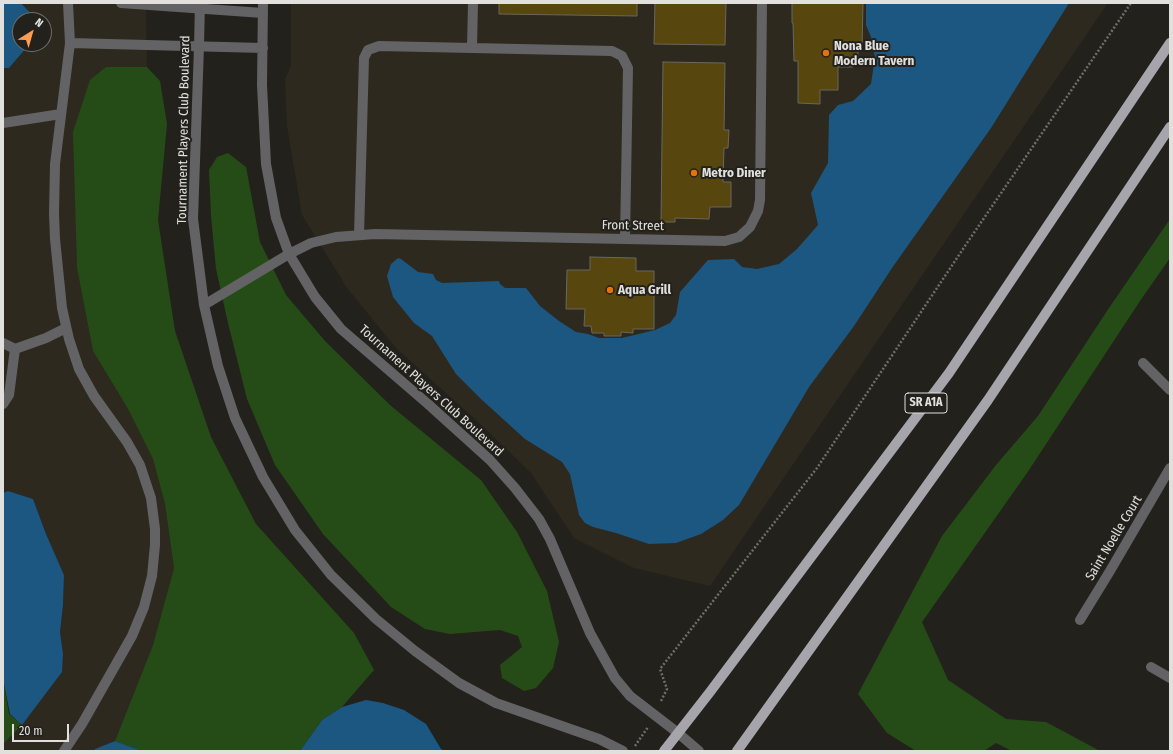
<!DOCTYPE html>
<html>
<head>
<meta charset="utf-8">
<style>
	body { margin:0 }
	#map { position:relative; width:1173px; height:754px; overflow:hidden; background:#23211c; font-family:"Fira Sans Condensed",sans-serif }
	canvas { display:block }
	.frame { position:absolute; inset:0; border:4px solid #e1e0dd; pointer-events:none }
	.north { position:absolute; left:12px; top:12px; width:40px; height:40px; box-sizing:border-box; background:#23211c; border:1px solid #6f6d69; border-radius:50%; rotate:37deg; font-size:11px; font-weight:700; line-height:16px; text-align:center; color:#e1e0dd }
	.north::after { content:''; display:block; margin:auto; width:14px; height:18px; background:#fc9d53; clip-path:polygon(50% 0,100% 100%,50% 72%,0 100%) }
	.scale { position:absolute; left:12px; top:724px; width:57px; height:18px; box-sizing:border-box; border:2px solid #e1e0dd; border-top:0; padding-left:5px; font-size:12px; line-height:14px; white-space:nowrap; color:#e1e0dd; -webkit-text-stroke:3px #23211c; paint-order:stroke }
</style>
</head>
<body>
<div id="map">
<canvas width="1173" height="754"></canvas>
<div class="frame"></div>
<div class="north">N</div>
<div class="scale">20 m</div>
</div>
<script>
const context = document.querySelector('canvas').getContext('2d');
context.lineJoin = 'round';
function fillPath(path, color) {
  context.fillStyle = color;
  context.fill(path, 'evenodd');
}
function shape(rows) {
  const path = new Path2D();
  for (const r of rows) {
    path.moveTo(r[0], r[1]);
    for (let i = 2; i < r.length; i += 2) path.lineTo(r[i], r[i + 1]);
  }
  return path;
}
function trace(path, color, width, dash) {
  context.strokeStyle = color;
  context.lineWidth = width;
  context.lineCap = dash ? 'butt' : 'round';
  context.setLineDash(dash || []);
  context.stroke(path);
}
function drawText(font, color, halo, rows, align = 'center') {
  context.font = font + ' "Fira Sans Condensed",sans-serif';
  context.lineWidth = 4;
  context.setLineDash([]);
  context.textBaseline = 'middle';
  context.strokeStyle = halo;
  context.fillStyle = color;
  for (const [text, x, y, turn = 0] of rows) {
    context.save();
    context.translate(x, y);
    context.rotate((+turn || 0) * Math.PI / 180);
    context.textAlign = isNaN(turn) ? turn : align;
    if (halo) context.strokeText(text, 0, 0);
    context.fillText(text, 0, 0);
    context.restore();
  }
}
fillPath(shape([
	[21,3,146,3,147,67,106,67,76,202,77,268,93,351,128,409,153,459,165,504,174,568,153,645,115,741,95,749,94,751,3,751,3,744,22,724,62,672,63,654,60,632,63,605,64,575,46,534,33,499,8,491,3,493,3,68,9,68,27,47,28,44,44,44,44,20,32,20,32,16],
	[291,3,1108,3,710,586,634,568,574,538,531,473,476,420,396,348,347,288,302,215,287,126,285,79,291,66]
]), '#2d291e');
fillPath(shape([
	[106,67,147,67,160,81,167,124,158,220,175,331,211,437,256,524,354,633,374,670,342,707,322,720,300,751,142,751,115,741,153,645,174,568,165,504,153,459,128,409,93,351,77,268,73,132,90,80],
	[228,153,246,167,260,242,286,295,325,341,390,405,481,480,517,532,547,591,559,642,553,668,536,688,524,691,502,678,500,665,522,647,518,636,500,630,450,634,425,629,391,607,323,534,275,465,247,399,228,323,216,269,211,216,209,170,217,157],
	[1170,219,1170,258,1140,301,1027,473,922,622,948,680,1006,719,1046,722,1100,751,1012,751,996,743,984,751,916,751,887,733,858,694,942,536,996,465,1038,416,1109,308],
	[3,679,9,714,22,725,3,744]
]), '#254c17');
fillPath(shape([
	[3,3,21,3,33,16,32,20,20,20,20,44,28,44,27,47,9,68,3,68],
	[866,3,1069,3,991,128,892,268,854,326,809,387,739,505,723,520,701,534,676,543,649,544,616,533,593,527,585,523,579,515,570,474,562,462,525,439,481,399,456,374,432,336,414,323,393,297,387,276,391,264,398,258,401,259,418,272,433,274,436,280,442,283,499,281,500,284,505,288,526,288,540,306,559,321,576,332,588,334,599,338,622,338,655,330,670,323,676,315,680,292,708,260,734,259,742,267,757,269,779,264,797,249,818,225,811,193,828,163,829,115,838,105,853,101,871,84,875,57,871,37,866,25],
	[8,491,33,499,46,534,64,575,63,605,60,632,63,654,62,672,22,725,10,714,3,679,3,493],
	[366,700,383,703,404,710,426,724,441,749,445,751,300,751,322,720,342,707],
	[115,741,142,751,94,751,95,749]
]), '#1c5782');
const building = shape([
	[499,3,637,3,637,16,499,14,499,3],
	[655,3,726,3,725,45,654,44,655,3],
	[792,3,863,3,862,48,858,48,858,58,853,58,853,67,838,67,838,90,820,90,820,104,798,103,798,61,794,61,793,23,792,23,792,3],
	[663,62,725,63,724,130,729,130,728,148,724,148,723,182,731,182,731,207,710,207,709,219,675,218,675,222,661,222,663,62],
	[590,257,636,258,636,271,654,271,654,329,633,329,633,333,621,332,621,336,604,336,604,333,592,333,591,326,584,326,585,309,566,309,567,270,590,270,590,257]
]);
fillPath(building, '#57460e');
trace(building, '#696760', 1);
trace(shape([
	[661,701,667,689,660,669,817,468,969,240,1131,3],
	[635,746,648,727]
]), '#706e6a', 2.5, [2, 2]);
trace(shape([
	[121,3,263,13],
	[200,3,199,46,193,219,204,305,218,366,235,418,263,477,295,530,331,575,376,619,415,651,459,683,496,703,599,739,623,751],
	[263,3,262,85,266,164,276,218,289,254,315,297,341,329,428,404,490,460,515,488,539,519,550,539,590,633,615,678,630,696,678,733,699,751],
	[70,43,263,48],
	[472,48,473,3],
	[3,123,61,114],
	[359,235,364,58,368,50,379,46,612,51,622,56,628,68,625,239],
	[204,305,289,254,311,243,336,237,375,234,725,241,739,237,750,227,758,211,760,200,762,3],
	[3,343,15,349],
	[1143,363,1170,390],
	[3,404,9,395,15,349,46,338,66,328],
	[1080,620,1110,571,1170,468],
	[1151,667,1170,678],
	[64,751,82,724,132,636,144,607,152,576,155,545,155,529,151,498,140,465,127,442,94,396,79,369,69,339,62,308,55,239,54,214,55,164,70,43,68,3]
]), '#636366', 10);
trace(shape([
	[664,751,710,692,949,373,1170,43],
	[737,751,988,400,1170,127]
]), '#a6a5ab', 10);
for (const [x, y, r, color] of [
	[826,53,4,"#e8710a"],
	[694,173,4,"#e8710a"],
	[610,290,4,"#e8710a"]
]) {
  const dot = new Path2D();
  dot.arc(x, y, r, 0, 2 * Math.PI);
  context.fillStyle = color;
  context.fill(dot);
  trace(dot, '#23211c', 1.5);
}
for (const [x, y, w] of [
	[926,403,42]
]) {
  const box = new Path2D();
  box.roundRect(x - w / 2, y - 10, w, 20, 3);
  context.fillStyle = '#23211c';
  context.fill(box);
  trace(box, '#e1e0dd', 1);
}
drawText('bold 12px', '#e1e0dd', null, [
	["SR A1A",926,403]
]);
drawText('bold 13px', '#e1e0dd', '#23211c', [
	["Nona Blue",834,46],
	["Modern Tavern",834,61],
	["Metro Diner",702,173],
	["Aqua Grill",618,290]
], 'left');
drawText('13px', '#e1e0dd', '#23211c', [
	["Tournament Players Club Boulevard",184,130,-89],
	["Front Street",633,226,1],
	["Tournament Players Club Boulevard",431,391,42],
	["Saint Noelle Court",1114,538,-59]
]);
</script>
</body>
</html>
